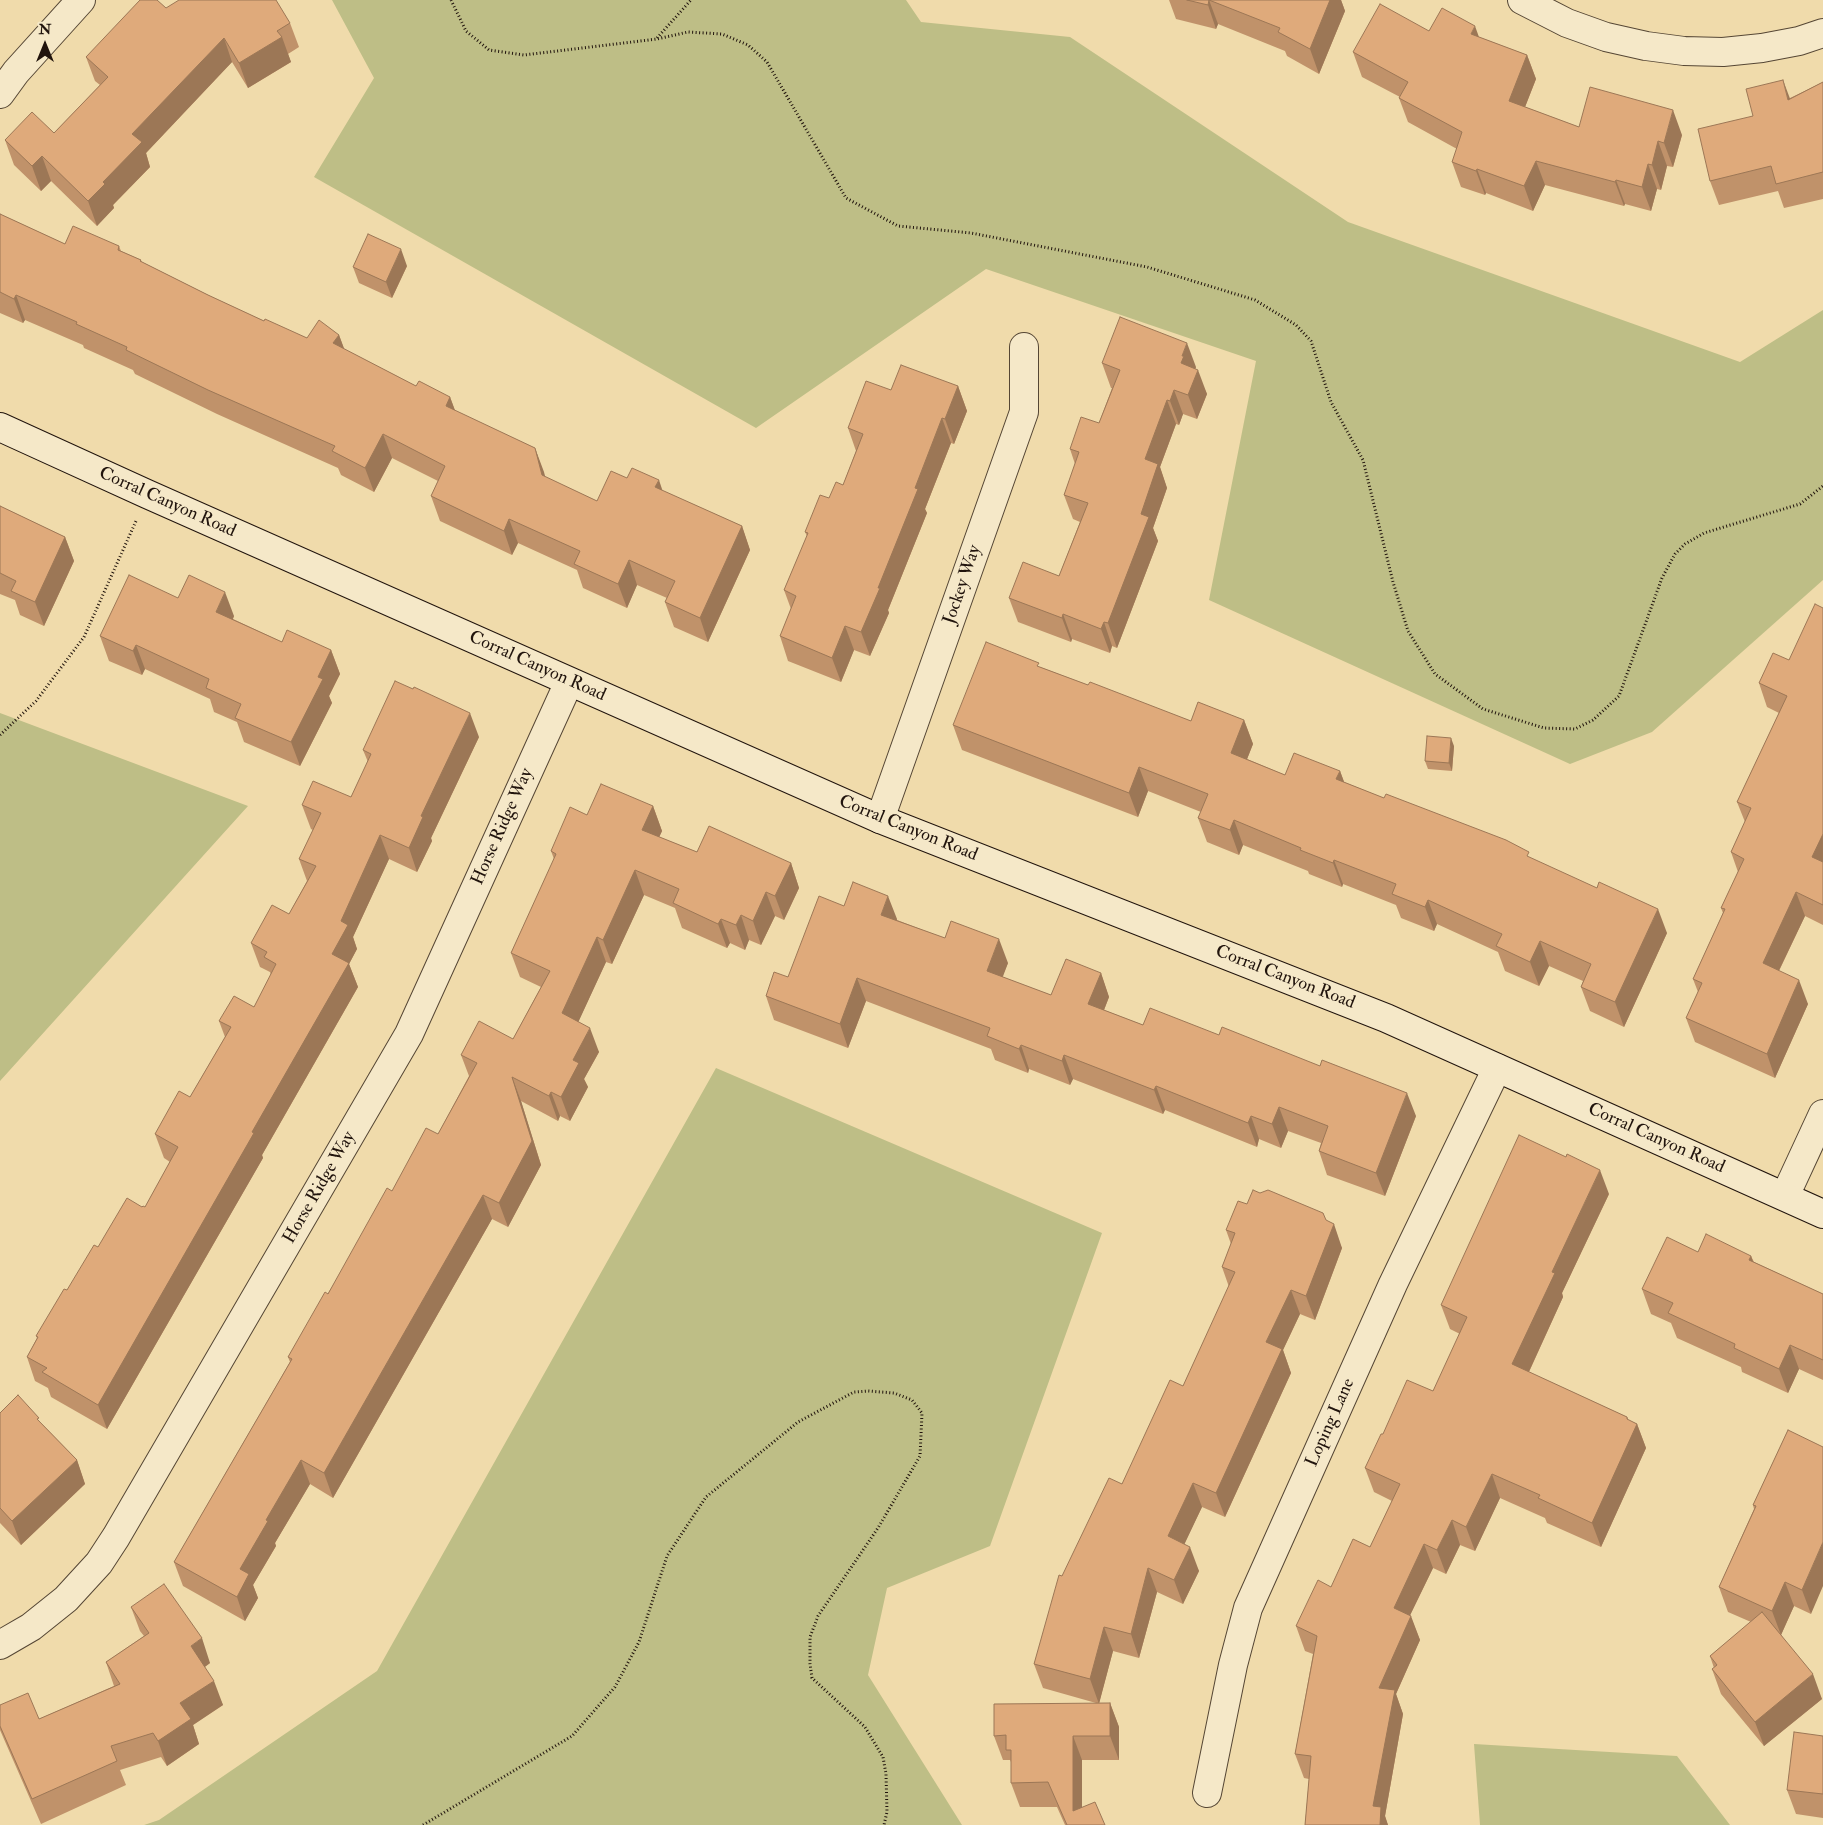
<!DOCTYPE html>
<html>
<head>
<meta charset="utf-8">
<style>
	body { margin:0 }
	#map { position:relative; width:1823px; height:1825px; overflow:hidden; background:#f0dbab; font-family:"IM FELL Double Pica",serif }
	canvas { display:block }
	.north { position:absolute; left:20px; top:20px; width:50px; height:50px; -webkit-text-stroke:4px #f5e8c8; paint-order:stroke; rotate:0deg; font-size:14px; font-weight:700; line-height:20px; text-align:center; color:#21140d }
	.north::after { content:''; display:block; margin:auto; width:18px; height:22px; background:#21140d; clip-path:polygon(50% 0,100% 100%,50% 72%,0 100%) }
</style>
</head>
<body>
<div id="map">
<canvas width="1823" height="1825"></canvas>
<div class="north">N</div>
</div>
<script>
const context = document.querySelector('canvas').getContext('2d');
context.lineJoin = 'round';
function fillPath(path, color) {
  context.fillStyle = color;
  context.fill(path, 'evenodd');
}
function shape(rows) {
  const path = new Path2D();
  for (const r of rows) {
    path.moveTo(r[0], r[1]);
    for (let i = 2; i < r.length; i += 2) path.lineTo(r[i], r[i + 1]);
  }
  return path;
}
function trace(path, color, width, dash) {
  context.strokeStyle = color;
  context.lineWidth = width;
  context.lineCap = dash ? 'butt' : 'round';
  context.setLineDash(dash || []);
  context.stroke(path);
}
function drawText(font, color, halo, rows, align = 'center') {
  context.font = font + ' "IM FELL Double Pica",serif';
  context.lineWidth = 4;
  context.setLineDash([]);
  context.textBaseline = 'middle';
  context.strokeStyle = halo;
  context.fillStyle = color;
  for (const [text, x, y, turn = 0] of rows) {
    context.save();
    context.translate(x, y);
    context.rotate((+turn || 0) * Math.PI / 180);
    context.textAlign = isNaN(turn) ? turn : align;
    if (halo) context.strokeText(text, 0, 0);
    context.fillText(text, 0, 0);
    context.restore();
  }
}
fillPath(shape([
	[332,0,906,0,921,22,1070,37,1348,222,1740,362,1823,310,1823,580,1652,732,1570,764,1209,600,1256,361,986,269,756,428,314,177,374,78],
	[0,713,248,806,0,1081],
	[716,1068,1102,1233,990,1546,887,1588,868,1675,962,1825,144,1825,159,1820,377,1671],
	[1474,1744,1677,1756,1730,1825,1480,1825]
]), '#bebe86');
const minor = shape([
	[1522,0,1567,23,1606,37,1646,46,1684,51,1723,52,1762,48,1799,41,1823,33],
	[0,94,16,72,81,0],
	[880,819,1024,412,1024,347],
	[1785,1196,1823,1114],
	[0,1645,31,1627,66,1599,99,1563,116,1537,409,1034,569,682],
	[1207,1793,1233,1665,1248,1608,1393,1284,1497,1068]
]);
const secondary = shape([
	[0,427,147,494,880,819,1386,1018,1823,1214]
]);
trace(minor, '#554634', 30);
trace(secondary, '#21140d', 30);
trace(shape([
	[451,0,466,31,489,50,524,55,657,39,688,32,722,34,748,45,767,62,846,198,898,226,971,233,1147,267,1255,300,1296,325,1311,341,1331,402,1363,460,1393,582,1408,631,1435,674,1483,709,1544,728,1575,729,1593,720,1619,696,1662,578,1675,554,1685,544,1704,533,1800,504,1823,486],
	[657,38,691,0],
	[0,735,36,701,84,637,136,521],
	[423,1825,572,1736,615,1687,639,1642,667,1556,706,1497,798,1422,854,1392,868,1391,894,1393,912,1400,922,1413,920,1456,878,1528,818,1616,810,1637,810,1664,812,1678,865,1727,883,1757,886,1774,887,1812,884,1825]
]), '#21140d', 3, [1, 2.5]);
trace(minor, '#f5e8c8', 28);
trace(secondary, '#f5e8c8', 28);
fillPath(shape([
	[1169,0,1341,0,1345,11,1319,74,1287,56,1285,51,1218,24,1216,29,1176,19],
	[166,8,290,23,299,47,288,54,291,62,248,88,232,62,146,153,150,167,113,205,114,208,97,226,51,181,41,191,14,165,5,140,54,133,100,85,95,81,86,57],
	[1429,31,1479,37,1527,55,1536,79,1525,107,1579,127,1682,135,1673,167,1667,166,1661,190,1657,189,1651,211,1625,204,1624,206,1545,185,1533,211,1486,193,1485,195,1461,187,1452,162,1457,149,1408,122,1399,98,1400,97,1362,77,1353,52],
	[1823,82,1823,199,1784,208,1778,191,1719,205,1710,181,1753,116],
	[0,214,65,244,119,246,121,251,141,260,142,262,208,295,264,321,307,338,339,335,344,349,416,386,450,397,455,411,535,448,545,477,597,501,627,478,663,491,742,526,750,550,708,642,674,627,665,602,667,598,637,585,627,608,583,588,577,570,518,543,512,555,440,521,431,496,438,481,392,458,374,492,341,475,338,468,217,414,135,374,133,370,84,348,83,345,25,320,23,323,0,313],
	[407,266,392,298,359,283,353,267],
	[1102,363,1196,367,1195,369,1207,394,1197,419,1183,414,1179,425,1176,424,1160,467,1167,488,1153,528,1158,541,1117,648,1112,646,1110,653,1072,639,1071,642,1018,622,1009,598,1059,576,1080,522,1073,519,1064,495,1075,464,1070,449,1099,423,1112,388,1111,388],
	[958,386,967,411,954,444,951,443,925,509,927,513,888,610,889,613,870,656,854,650,841,682,788,661,780,636,791,609,784,590,807,536,805,532,829,498,843,485,856,451,848,428,891,390],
	[0,506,65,537,74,561,44,626,20,615,15,600,0,594],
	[178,598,234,616,233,619,282,642,331,650,340,674,329,696,332,703,300,766,244,742,237,722,214,712,210,699,145,669,142,675,109,661,100,636],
	[1823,608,1823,925,1805,916,1779,971,1808,1004,1775,1078,1695,1042,1686,1018,1698,992,1693,979,1723,913,1721,908,1738,872,1731,852,1745,822,1737,802,1779,713,1767,707,1759,683,1789,660],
	[1040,667,1088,685,1191,721,1244,720,1253,744,1247,759,1285,775,1340,771,1344,782,1530,858,1667,933,1624,1027,1590,1011,1581,987,1583,981,1549,966,1539,986,1505,971,1498,952,1437,924,1434,931,1401,918,1396,905,1343,884,1342,887,1309,874,1308,871,1243,845,1239,855,1207,842,1198,818,1201,812,1148,791,1138,817,962,750,953,725],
	[479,737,431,838,432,841,417,872,389,859,353,937,357,949,349,964,358,987,262,1155,263,1158,107,1429,51,1397,48,1388,35,1381,27,1357,37,1338,36,1336,67,1290,98,1247,142,1207,145,1207,170,1162,164,1158,155,1134,190,1097,225,1037,219,1021,254,1007,271,975,270,972,260,967,251,943,289,914,307,881,299,859,313,830,311,829,302,805,351,797,368,762,363,750],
	[1454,746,1452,771,1428,769,1425,761],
	[653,806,662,831,659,837,697,852,791,863,799,888,784,920,775,916,761,945,749,940,745,950,730,943,727,948,682,928,675,908,644,895,612,964,606,962,578,1022,599,1052,584,1079,588,1087,570,1121,560,1116,558,1121,521,1101,541,1165,508,1227,492,1219,333,1498,310,1484,275,1543,276,1546,253,1585,258,1598,245,1621,183,1586,174,1562,290,1362,288,1357,392,1191,438,1134,469,1076,461,1055,513,1039,541,987,520,977,511,953,554,859,551,851,587,815],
	[844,906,897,919,897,920,1008,963,1002,977,1051,995,1101,973,1109,997,1104,1010,1143,1025,1416,1116,1385,1196,1327,1175,1319,1151,1321,1143,1288,1131,1281,1148,1259,1139,1257,1147,1165,1110,1163,1114,1073,1079,1070,1085,1029,1069,1028,1073,995,1060,991,1049,866,1001,848,1048,774,1020,766,996,788,977],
	[1609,1194,1562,1293,1563,1297,1529,1372,1627,1417,1628,1420,1637,1424,1646,1448,1601,1547,1547,1523,1545,1518,1500,1498,1475,1551,1460,1545,1446,1574,1433,1568,1410,1615,1420,1640,1396,1694,1403,1714,1385,1816,1388,1825,1305,1825,1309,1779,1304,1778,1295,1754,1313,1654,1305,1651,1296,1626,1331,1587,1370,1547,1392,1501,1374,1492,1365,1468,1383,1434,1433,1391,1460,1334,1450,1329,1441,1305],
	[1247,1204,1326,1221,1342,1248,1315,1320,1300,1314,1283,1350,1291,1373,1225,1517,1202,1507,1184,1544,1199,1571,1183,1604,1157,1592,1139,1658,1113,1651,1099,1703,1110,1703,1119,1727,1119,1760,1082,1760,1082,1807,1105,1825,1065,1825,1057,1807,1020,1807,1011,1783,1011,1762,1010,1760,1003,1760,994,1736,1096,1703,1043,1688,1034,1664,1062,1576,1122,1484,1183,1386,1229,1287,1222,1267,1231,1244,1226,1230],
	[1698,1252,1751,1256,1754,1262,1823,1294,1823,1380,1799,1369,1788,1393,1742,1372,1741,1367,1677,1338,1671,1323,1651,1314,1642,1289],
	[0,1413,42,1424,77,1460,85,1484,21,1545,0,1523],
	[1788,1430,1811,1614,1794,1606,1781,1635,1822,1699,1764,1746,1721,1694,1712,1669,1714,1668,1710,1656,1751,1622,1728,1612,1719,1587,1754,1509,1753,1505],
	[131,1607,210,1663,205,1667,223,1705,193,1725,199,1744,167,1766,161,1757,120,1770,126,1785,41,1824,0,1730,0,1705,39,1719,114,1686,106,1662,144,1636,140,1631],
	[1823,1736,1823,1818,1796,1814,1787,1790]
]), '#c0926a');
fillPath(shape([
	[1209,0,1218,24,1216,29,1208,5],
	[1330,0,1341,0,1345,11,1319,74,1310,49],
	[1475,26,1484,51,1471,34],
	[282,37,291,62,248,88,239,63],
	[224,38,232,62,146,153,150,167,113,205,114,208,97,226,88,201,103,182,132,134],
	[1527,55,1536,79,1518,125,1509,101],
	[1783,80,1792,104,1788,100],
	[1673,110,1682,135,1673,167,1664,143],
	[1658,141,1667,166,1661,190,1652,165],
	[42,156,51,181,41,191,32,166],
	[1536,161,1545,185,1533,211,1524,186],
	[1648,164,1657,189,1651,211,1642,187],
	[1477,169,1486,193,1485,195,1476,171],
	[1616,180,1625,204,1624,206,1615,182],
	[401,249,407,266,392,298,386,282],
	[16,295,25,320,23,323,14,299],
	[339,335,348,359,333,343],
	[1187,343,1196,367,1192,378,1181,363,1182,356],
	[1198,370,1207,394,1197,419,1188,395],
	[958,386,967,411,954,444,945,419],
	[1174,390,1183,414,1179,425,1170,401],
	[450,397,459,421,446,406],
	[1167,400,1176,424,1160,467,1167,488,1153,528,1158,541,1117,648,1108,623,1141,514,1145,459],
	[942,418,951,443,925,509,927,513,888,610,889,613,870,656,861,632,915,488],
	[383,434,392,458,374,492,365,468],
	[535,448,544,472,551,500,542,475],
	[659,480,667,504,655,487],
	[509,519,518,543,512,555,504,531],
	[742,526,750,550,708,642,700,618],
	[65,537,74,561,44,626,35,602],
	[629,560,637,585,627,608,618,584],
	[225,592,234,616,225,636,216,612],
	[1063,614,1072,639,1071,642,1062,618],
	[1104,622,1112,646,1110,653,1101,629],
	[845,626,854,650,841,682,832,658],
	[136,645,145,669,142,675,133,651],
	[331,650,340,674,329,696,332,703,300,766,291,742,318,677],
	[470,713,479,737,431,838,432,841,417,872,409,848,421,816],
	[1244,720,1253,744,1240,777,1231,753],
	[1451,738,1454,746,1452,771,1449,763],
	[1139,767,1148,791,1138,817,1129,793],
	[1340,771,1349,795,1336,779],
	[653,806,662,831,651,855,642,830],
	[1234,820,1243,845,1239,855,1230,830],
	[1823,834,1823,876,1812,857],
	[380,835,389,859,353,937,357,949,349,964,358,987,262,1155,263,1158,107,1429,98,1405,252,1132,332,954,341,921],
	[1334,860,1343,884,1342,887,1333,863],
	[791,863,799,888,784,920,775,896],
	[635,870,644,895,612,964,603,940],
	[766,892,775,916,761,945,753,921],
	[1796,892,1805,916,1771,987,1763,963],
	[888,896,897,919,890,938,881,915],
	[1428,900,1437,924,1434,931,1425,907],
	[1658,909,1667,933,1624,1027,1615,1002],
	[741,915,749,940,745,950,736,925],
	[721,919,730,943,727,948,718,924],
	[597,937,606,962,571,1038,562,1013],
	[999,939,1008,963,996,995,987,971],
	[1540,941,1549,966,1539,986,1530,962],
	[1101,973,1109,997,1097,1028,1088,1004],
	[857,978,866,1001,848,1048,840,1024],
	[1799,980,1808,1004,1775,1078,1767,1054],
	[590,1028,599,1052,584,1079,588,1087,570,1121,561,1097,573,1060],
	[1021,1045,1029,1069,1028,1073,1019,1049],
	[1064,1055,1073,1079,1070,1085,1062,1061],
	[512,1077,521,1101,541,1165,508,1227,499,1203],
	[1156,1086,1165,1110,1163,1114,1154,1090],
	[551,1092,560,1116,558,1121,549,1096],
	[1407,1093,1416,1116,1385,1196,1376,1173],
	[1279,1107,1288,1131,1281,1148,1272,1124],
	[1251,1116,1259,1139,1257,1147,1248,1123],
	[1600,1170,1609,1194,1562,1293,1563,1297,1521,1389,1512,1364,1552,1272],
	[483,1195,492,1219,333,1498,324,1473],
	[1323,1213,1330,1232,1334,1224,1342,1248,1315,1320,1306,1296],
	[1751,1256,1760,1280,1749,1260],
	[1291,1290,1300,1314,1283,1350,1291,1373,1225,1517,1216,1493,1266,1342],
	[1790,1345,1799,1369,1788,1393,1779,1369],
	[1627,1417,1633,1433,1637,1424,1646,1448,1601,1547,1592,1523],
	[77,1460,85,1484,21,1545,12,1521],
	[301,1460,310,1484,275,1543,276,1546,253,1585,258,1598,245,1621,237,1597,240,1569,266,1520],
	[1492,1474,1500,1498,1475,1551,1466,1527],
	[1193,1483,1202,1507,1177,1560,1168,1536],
	[1452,1520,1460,1545,1446,1574,1437,1550],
	[1823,1542,1823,1586,1811,1614,1802,1590],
	[1424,1544,1433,1568,1402,1632,1394,1608],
	[1190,1547,1199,1571,1183,1604,1174,1580],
	[1148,1568,1157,1592,1139,1658,1131,1634],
	[1785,1582,1794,1606,1781,1635,1772,1611],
	[1411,1616,1420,1640,1396,1694,1403,1714,1385,1816,1388,1825,1380,1825,1373,1806,1379,1688],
	[1104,1627,1113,1651,1099,1704,1090,1679],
	[202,1638,210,1663,199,1671,191,1646],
	[1813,1674,1822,1699,1764,1746,1755,1722],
	[214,1681,223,1705,193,1725,199,1744,167,1766,158,1741,180,1703],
	[1110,1703,1119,1727,1119,1760,1110,1736],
	[1073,1736,1082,1760,1082,1825,1073,1811]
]), '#9c7756');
const building = shape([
	[140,0,157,0,166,8,179,0,276,0,290,23,277,31,282,37,239,63,224,38,132,134,142,142,103,182,105,184,88,201,42,156,32,166,5,140,32,112,54,133,108,77,86,57,140,0],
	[1187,0,1209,0,1208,5,1187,0],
	[1209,0,1330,0,1310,49,1278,32,1280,28,1209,0],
	[1380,4,1429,31,1442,8,1475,26,1471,34,1527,55,1509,101,1579,127,1590,87,1673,110,1664,143,1658,141,1652,165,1648,164,1642,187,1616,180,1615,182,1536,161,1524,186,1477,169,1476,171,1452,162,1462,132,1399,98,1408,82,1353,52,1380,4],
	[1783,80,1788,100,1823,82,1823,172,1776,184,1771,166,1710,181,1698,129,1753,116,1746,89,1783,80],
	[0,214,65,244,73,226,119,246,118,250,141,260,140,261,208,295,264,321,265,319,307,338,319,320,339,335,333,343,416,386,419,381,450,397,446,406,535,448,542,475,597,501,611,471,627,478,632,468,659,480,655,487,742,526,700,618,665,602,675,581,629,560,618,584,574,564,580,551,509,519,504,531,431,496,445,466,383,434,365,468,332,451,335,446,208,390,126,350,127,347,76,324,77,322,16,295,14,299,0,292,0,214],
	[368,234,401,249,386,282,353,267,368,234],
	[1120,317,1187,343,1182,356,1184,356,1181,363,1198,370,1188,395,1174,390,1170,401,1167,400,1145,459,1158,464,1141,514,1149,517,1108,623,1104,622,1101,629,1063,614,1062,618,1009,598,1023,562,1059,576,1088,503,1064,495,1079,452,1070,449,1081,417,1099,423,1120,370,1102,363,1120,317],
	[901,365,958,386,945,419,942,418,915,488,918,489,878,588,880,588,861,632,845,626,832,658,780,636,796,596,784,590,808,533,805,532,820,495,829,498,836,482,843,485,863,434,848,428,866,381,891,390,901,365],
	[0,506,65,537,35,602,11,591,16,581,0,573,0,506],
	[129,575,178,598,189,575,225,592,216,612,282,642,287,630,331,650,318,677,323,679,291,742,235,718,241,704,206,688,209,679,136,645,133,651,100,636,129,575],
	[1815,604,1823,608,1823,834,1812,857,1823,862,1823,905,1796,892,1763,963,1799,980,1767,1054,1686,1018,1702,983,1693,979,1725,909,1721,908,1744,859,1731,852,1751,808,1737,802,1787,696,1759,683,1773,653,1789,660,1815,604],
	[986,642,1039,663,1037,666,1088,685,1090,682,1191,721,1198,702,1244,720,1231,753,1285,775,1294,753,1340,771,1336,779,1384,798,1386,794,1506,840,1529,852,1527,856,1597,888,1599,882,1658,909,1615,1002,1581,987,1591,964,1540,941,1530,962,1496,946,1502,934,1428,900,1425,907,1392,894,1396,884,1334,860,1333,863,1300,850,1301,848,1234,820,1230,830,1198,818,1208,794,1139,767,1129,793,953,725,986,642],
	[395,681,413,689,414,687,470,713,421,816,423,817,409,848,380,835,341,921,348,925,332,954,349,963,252,1132,254,1133,98,1405,42,1372,47,1368,27,1357,38,1337,36,1336,64,1289,67,1290,94,1245,98,1247,127,1198,142,1207,143,1206,145,1207,178,1147,155,1134,179,1091,190,1097,231,1027,219,1021,234,996,254,1007,276,964,264,957,267,952,251,943,272,905,289,914,316,866,299,859,321,813,302,805,313,781,351,797,371,754,363,750,395,681],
	[1427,736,1451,738,1449,763,1425,761,1427,736],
	[601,784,653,806,642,830,697,852,709,826,791,863,775,896,766,892,753,921,741,915,736,925,721,919,718,924,673,903,679,889,635,870,603,940,597,937,562,1013,590,1028,573,1060,579,1063,561,1097,551,1092,549,1096,512,1077,532,1141,499,1203,483,1195,324,1473,301,1460,266,1520,268,1521,240,1569,249,1574,237,1597,174,1562,292,1359,288,1357,325,1292,328,1294,387,1188,392,1191,426,1128,438,1134,477,1063,461,1055,479,1021,513,1039,550,971,511,953,556,854,551,851,570,807,587,815,601,784],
	[853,882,888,896,881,915,945,938,951,921,999,939,987,971,1051,995,1066,959,1101,973,1088,1004,1143,1025,1150,1008,1219,1035,1222,1027,1320,1066,1322,1060,1407,1093,1376,1173,1319,1151,1328,1126,1279,1107,1272,1124,1251,1116,1248,1123,1156,1086,1154,1090,1064,1055,1062,1061,1021,1045,1019,1049,987,1036,990,1028,857,978,840,1024,766,996,774,972,788,977,819,896,844,906,853,882],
	[1519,1135,1566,1157,1567,1154,1600,1170,1552,1272,1555,1273,1512,1364,1627,1417,1627,1419,1637,1424,1592,1523,1538,1498,1540,1495,1492,1474,1466,1527,1452,1520,1437,1550,1424,1544,1394,1608,1411,1616,1379,1688,1395,1690,1373,1806,1381,1807,1380,1825,1305,1825,1311,1756,1295,1754,1317,1636,1296,1626,1318,1580,1331,1587,1353,1539,1370,1547,1400,1484,1365,1468,1381,1434,1383,1434,1407,1380,1433,1391,1467,1317,1441,1305,1519,1135],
	[1253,1190,1260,1193,1268,1190,1323,1213,1326,1220,1334,1224,1306,1296,1291,1290,1266,1342,1282,1349,1216,1493,1193,1483,1168,1536,1190,1547,1174,1580,1148,1568,1131,1634,1104,1627,1090,1679,1034,1664,1059,1575,1062,1576,1109,1478,1122,1484,1170,1380,1183,1386,1235,1272,1222,1267,1235,1233,1226,1230,1238,1201,1247,1204,1253,1190],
	[1706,1234,1751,1256,1749,1260,1823,1294,1823,1360,1790,1345,1779,1369,1734,1348,1735,1344,1668,1313,1673,1303,1642,1289,1667,1237,1698,1252,1706,1234],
	[18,1395,39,1418,37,1419,77,1460,12,1521,0,1508,0,1413,18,1395],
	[1788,1430,1823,1447,1823,1542,1802,1590,1785,1582,1772,1611,1719,1587,1756,1506,1753,1505,1788,1430],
	[164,1584,202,1638,191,1646,214,1681,180,1703,191,1719,158,1741,153,1733,111,1746,117,1761,32,1799,0,1726,0,1705,28,1693,39,1719,120,1684,106,1662,149,1633,131,1607,164,1584],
	[1762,1612,1813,1674,1755,1722,1712,1669,1717,1665,1710,1656,1762,1612],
	[1110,1703,1110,1736,1073,1736,1073,1811,1095,1802,1105,1825,1067,1825,1048,1782,1011,1783,1011,1750,1006,1750,1006,1735,994,1736,994,1704,1110,1703],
	[1794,1732,1823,1736,1823,1794,1787,1790,1794,1732]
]);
fillPath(building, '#dfaa7b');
trace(building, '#9c7756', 1);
drawText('18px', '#21140d', '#f5e8c8', [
	["Corral Canyon Road",167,503,24],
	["Jockey Way",963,585,-71],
	["Corral Canyon Road",537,667,24],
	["Horse Ridge Way",503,827,-66],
	["Corral Canyon Road",908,829,22],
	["Corral Canyon Road",1285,978,21],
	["Corral Canyon Road",1656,1139,24],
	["Horse Ridge Way",320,1188,-60],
	["Loping Lane",1331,1423,-66]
]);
</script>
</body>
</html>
